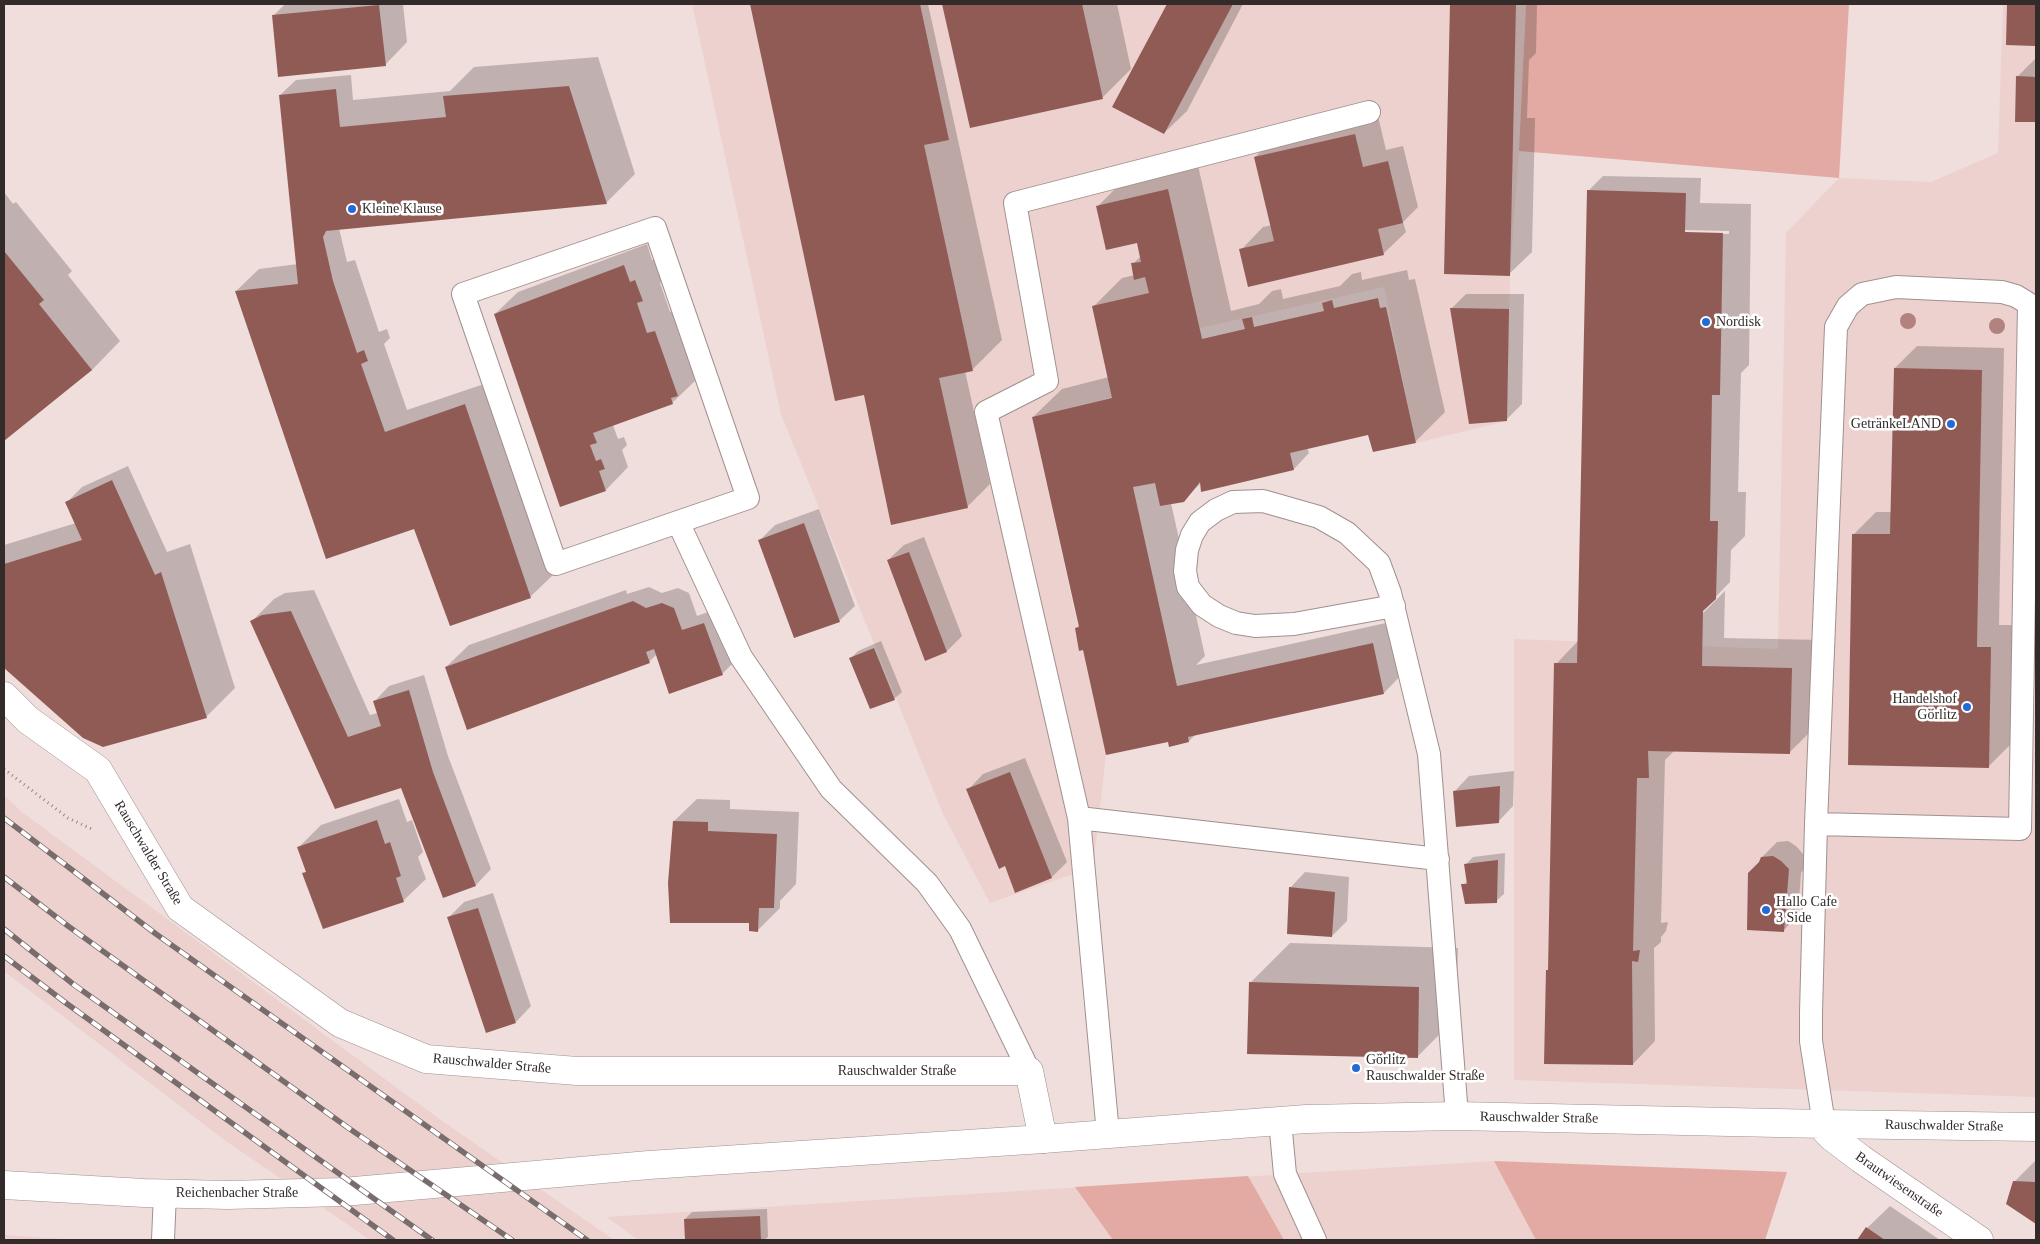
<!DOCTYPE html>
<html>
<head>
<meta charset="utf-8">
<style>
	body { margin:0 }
	#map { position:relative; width:2040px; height:1244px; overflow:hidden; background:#f0dedc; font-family:"Times New Roman",serif }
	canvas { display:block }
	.frame { position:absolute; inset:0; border:5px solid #322b2a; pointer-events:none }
</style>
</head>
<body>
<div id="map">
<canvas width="2040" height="1244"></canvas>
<div class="frame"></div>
</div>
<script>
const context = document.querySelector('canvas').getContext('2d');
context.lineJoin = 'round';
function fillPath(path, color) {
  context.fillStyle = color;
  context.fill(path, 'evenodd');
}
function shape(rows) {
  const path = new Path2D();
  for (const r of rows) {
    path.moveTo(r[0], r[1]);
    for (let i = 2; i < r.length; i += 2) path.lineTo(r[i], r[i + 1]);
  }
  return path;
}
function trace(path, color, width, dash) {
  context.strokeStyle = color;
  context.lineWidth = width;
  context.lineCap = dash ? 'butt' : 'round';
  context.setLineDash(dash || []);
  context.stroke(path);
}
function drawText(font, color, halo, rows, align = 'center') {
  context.font = font + ' "Times New Roman",serif';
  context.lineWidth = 5;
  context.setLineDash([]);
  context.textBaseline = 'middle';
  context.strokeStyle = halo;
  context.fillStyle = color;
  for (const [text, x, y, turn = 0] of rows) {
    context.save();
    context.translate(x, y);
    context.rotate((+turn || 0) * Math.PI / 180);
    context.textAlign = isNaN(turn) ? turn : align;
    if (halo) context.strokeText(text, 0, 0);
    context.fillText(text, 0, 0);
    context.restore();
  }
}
fillPath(shape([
	[692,4,1526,4,1519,151,1510,276,1507,421,1416,443,1384,287,1200,328,1212,372,1032,417,1106,755,1093,867,990,903,943,814,781,414],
	[2003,4,2036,4,2036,1097,1514,1080,1514,639,1778,649,1786,233,1839,178,1931,182,1998,153],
	[4,795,23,813,438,1118,614,1240,370,1240,223,1139,4,971],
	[1494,1161,1570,1240,638,1240,607,1217],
	[4,1235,78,1240,4,1240]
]), '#ecd1ce');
fillPath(shape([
	[1526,4,1849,4,1839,178,1519,151],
	[1494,1161,1787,1172,1765,1240,1536,1240],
	[1248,1176,1284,1240,1113,1240,1075,1187]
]), '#e3aaa3');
fillPath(shape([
	[285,4,403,4,407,42,385,65,273,16],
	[751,4,928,4,1002,340,973,369,965,371,990,484,967,507,868,392,836,399],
	[944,4,1117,4,1131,69,1102,98,971,127],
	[1168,4,1243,4,1187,111,1164,133,1114,106],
	[1451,4,1537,4,1536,53,1529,60,1527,118,1535,118,1532,252,1509,274,1449,139],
	[2008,4,2036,4,2036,43,2034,45,2007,44],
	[598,57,635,174,606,203,339,228,347,262,355,260,379,332,387,329,390,338,384,344,407,410,487,383,553,575,530,597,415,527,236,291,259,269,298,264,280,95,296,80,351,75,353,100,450,91,474,67],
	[2036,58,2036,121,2016,120,2017,77],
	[1377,112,1386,150,1403,146,1418,207,1403,222,1406,232,1383,254,1241,250,1263,227,1272,225,1255,157,1278,135],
	[1197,161,1231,311,1259,304,1272,291,1281,289,1283,299,1340,286,1352,274,1361,272,1362,280,1407,270,1409,280,1415,279,1445,412,1416,441,1374,451,1369,433,1307,447,1309,453,1294,469,1202,491,1202,482,1183,501,1171,503,1205,656,1196,665,1395,621,1406,670,1384,693,1196,734,1189,741,1168,740,1084,649,1076,628,1080,625,1033,417,1062,389,1109,377,1093,307,1122,278,1135,275,1133,264,1141,256,1138,241,1098,206,1126,178],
	[1603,176,1701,178,1700,203,1751,204,1749,365,1741,373,1738,492,1746,492,1745,536,1731,550,1730,582,1698,615,1700,616,1725,591,1724,638,1821,640,1819,723,1790,752,1675,750,1665,760,1661,923,1668,922,1666,931,1661,937,1661,942,1654,948,1655,1041,1633,1064,1550,968,1556,664,1579,640,1588,191],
	[1685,230,1729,231,1729,234,1682,233],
	[4,192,13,204,16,202,72,271,68,275,120,341,92,370,4,439],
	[647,244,652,260,658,259,665,278,660,283,670,312,678,309,700,372,694,378,695,381,672,403,613,425,618,439,624,437,627,445,622,450,628,467,606,490,495,314,518,292],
	[1466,294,1524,294,1522,404,1506,420,1451,309],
	[1917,346,2004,348,1999,625,2013,625,2011,744,1988,767,1853,535,1876,512,1892,512,1895,368],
	[128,466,167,552,190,544,235,688,206,717,84,736,4,666,4,545,76,523,67,502,82,487],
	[819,509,855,606,839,621,760,540,775,525],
	[924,537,962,636,947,651,926,659,888,560,904,545],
	[649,587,662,593,678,588,689,593,697,616,719,608,737,659,722,674,657,654,649,662,446,667,469,645,626,590,627,594],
	[314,590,370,715,378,713,374,702,389,686,424,675,448,756,491,869,476,885,444,896,402,786,336,808,251,622,274,599,285,593],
	[881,641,902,692,894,699,851,658,858,651],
	[1025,758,1067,862,1052,877,1005,865,968,790,983,774],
	[1514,771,1513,806,1498,822,1454,792,1469,776],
	[399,799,407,822,412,820,423,852,418,857,426,879,403,901,304,874,307,871,299,847,321,825],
	[697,799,730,800,730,809,799,812,796,884,780,901,780,908,758,930,674,821],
	[1788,841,1796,846,1803,854,1803,870,1801,873,1798,915,1783,931,1761,863,1762,857,1777,842],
	[1505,853,1504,894,1496,901,1463,885,1468,880,1466,864,1473,857],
	[1305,872,1349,877,1347,921,1332,936,1290,888],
	[493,893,531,1006,516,1022,449,917,464,902],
	[1290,943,1458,948,1456,1018,1417,1057,1251,982],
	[2036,1160,2036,1223,2007,1203,2014,1182],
	[1890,1206,1940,1240,1859,1240,1867,1228],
	[767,1209,768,1237,764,1240,686,1240,685,1219,692,1212]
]), '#0003');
fillPath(shape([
	[750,4,920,4,949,140,924,145,973,371,939,378,968,508,891,525,864,395,835,401],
	[942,4,1082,4,1103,99,970,128],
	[1167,4,1233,4,1164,134,1112,107],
	[1450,4,1516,4,1510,276,1444,274],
	[2007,4,2036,4,2035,46,2006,45],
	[379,5,386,66,278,77,272,15],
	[2016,76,2036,77,2036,122,2015,122],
	[569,86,607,204,326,231,323,237,333,281,357,353,364,350,368,361,361,364,385,432,465,404,531,598,450,626,414,529,326,559,235,291,298,284,279,95,336,89,340,127,446,117,443,96],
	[1355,134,1363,167,1388,161,1403,223,1378,229,1384,255,1248,287,1239,249,1274,241,1254,157],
	[1168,189,1202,339,1245,329,1242,319,1252,317,1254,327,1324,311,1322,303,1332,300,1334,308,1378,298,1380,308,1386,307,1416,443,1373,452,1368,435,1290,453,1294,470,1201,492,1200,482,1184,502,1160,506,1155,483,1133,487,1177,686,1373,643,1384,694,1188,737,1189,742,1169,747,1168,742,1106,755,1083,650,1079,651,1075,628,1079,627,1032,417,1112,398,1092,306,1149,293,1145,277,1134,280,1131,263,1141,262,1137,243,1106,250,1096,206],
	[1587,190,1686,193,1685,232,1723,233,1720,395,1712,395,1710,521,1718,521,1716,599,1703,611,1702,666,1792,668,1790,754,1648,751,1649,778,1637,778,1633,951,1640,950,1638,962,1632,961,1633,1065,1544,1064,1546,970,1548,970,1554,663,1577,663],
	[4,251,44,300,39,304,92,370,4,441],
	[624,265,630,282,635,280,643,301,637,303,647,333,655,331,678,396,671,398,673,404,593,433,597,443,590,445,596,461,601,459,605,469,599,471,606,491,560,507,494,314],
	[1450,308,1509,309,1507,421,1469,424],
	[1894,368,1982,370,1977,647,1991,647,1989,768,1848,765,1852,534,1890,534],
	[112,480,155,575,161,572,207,718,103,747,83,738,4,668,4,564,82,540,65,502],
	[804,523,840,622,794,638,758,540],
	[909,552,947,652,925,661,887,560],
	[633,601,646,608,662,603,674,608,682,630,704,623,723,675,669,694,654,649,646,652,650,663,467,730,445,667],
	[291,611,348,737,381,726,373,701,409,690,433,772,476,886,443,898,401,788,335,809,250,621,262,615],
	[874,648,895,700,870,709,849,658],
	[1010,772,1052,878,1015,893,1005,866,999,869,966,789],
	[1500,786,1499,823,1456,827,1453,791],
	[377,820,385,844,390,842,401,876,396,878,404,902,323,929,302,873,306,872,297,847],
	[673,821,708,822,708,831,777,834,774,908,759,908,758,932,749,931,749,923,670,923,668,883],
	[1773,856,1781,861,1789,869,1784,932,1747,930,1748,873,1759,862,1761,857],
	[1498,860,1497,903,1465,904,1461,884,1467,884,1464,864],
	[1289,887,1335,892,1332,937,1287,934],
	[478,908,516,1023,486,1033,447,917],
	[1249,982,1419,987,1418,1058,1247,1054],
	[2013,1181,2036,1182,2036,1224,2006,1204],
	[760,1216,761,1240,685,1240,684,1219],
	[1866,1227,1885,1240,1857,1240]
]), '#915b55');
const service = shape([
	[678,522,748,498,655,228,463,294,556,564,678,522,741,657,831,789,927,883,960,929,1029,1071],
	[1394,606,1294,624,1255,626,1236,623,1219,616,1202,605,1188,587,1185,571,1187,550,1192,535,1200,522,1216,510,1233,502,1263,501,1319,517,1347,533,1379,563,1390,593,1429,754,1457,1116],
	[1079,818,1438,859],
	[1816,824,2020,829,2029,304,2016,296,2002,292,1896,287,1862,294,1848,306,1836,327,1816,824,1811,1013,1811,1041,1824,1124],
	[1280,1121,1285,1174,1315,1240],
	[1108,1134,1079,818,986,412,1047,381,1015,203,1369,112],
	[163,1240,165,1193]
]);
const minor = shape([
	[4,696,28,720,98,770,180,908,340,1023,426,1059,577,1071,1029,1071,1043,1139],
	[1824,1124,2036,1127]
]);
const secondary = shape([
	[4,1185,144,1193,228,1195,343,1192,649,1165,1043,1139,1306,1119,1457,1116,1730,1122,1824,1124,1827,1132,1832,1137,1861,1159,1979,1240]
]);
trace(service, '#a0908e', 24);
trace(minor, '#a0908e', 29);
trace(secondary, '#a0908e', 29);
trace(shape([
	[4,769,68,818,94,830]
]), '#918583', 3, [1, 4]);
trace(service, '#fff', 22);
trace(minor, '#fff', 28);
trace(secondary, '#fff', 28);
const rail = shape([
	[4,818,156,934,587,1240],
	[4,877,68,926,347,1127,512,1240],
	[4,929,73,984,432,1240],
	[4,956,66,1003,393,1240]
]);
trace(rail, '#786d6c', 5.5);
trace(rail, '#fff', 4, [11]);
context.fillStyle = '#b2827e';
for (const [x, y] of [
	[1908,321],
	[1997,326]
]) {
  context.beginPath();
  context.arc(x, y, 8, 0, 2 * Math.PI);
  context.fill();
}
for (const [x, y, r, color] of [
	[352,209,5,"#246ad6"],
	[1706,322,5,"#246ad6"],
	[1951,424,5,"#246ad6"],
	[1967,707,5,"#246ad6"],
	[1766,910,5,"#246ad6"],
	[1356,1068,5,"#246ad6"]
]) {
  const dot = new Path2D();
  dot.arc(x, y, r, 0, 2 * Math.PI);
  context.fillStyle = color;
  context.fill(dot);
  trace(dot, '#fff', 2);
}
drawText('14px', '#322b2a', '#fff', [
	["Kleine Klause",362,209],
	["Nordisk",1716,322],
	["GetränkeLAND",1941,424,"right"],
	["Handelshof",1957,699,"right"],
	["Görlitz",1957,715,"right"],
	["Hallo Cafe",1776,902],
	["3 Side",1776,918],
	["Görlitz",1366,1060],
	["Rauschwalder Straße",1366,1076]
], 'left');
drawText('14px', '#322b2a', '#fff', [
	["Rauschwalder Straße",148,853,59],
	["Rauschwalder Straße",492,1064,5],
	["Rauschwalder Straße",897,1071],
	["Rauschwalder Straße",1539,1118,1],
	["Rauschwalder Straße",1944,1126,1],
	["Brautwiesenstraße",1899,1185,35],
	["Reichenbacher Straße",237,1193]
]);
</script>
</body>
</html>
